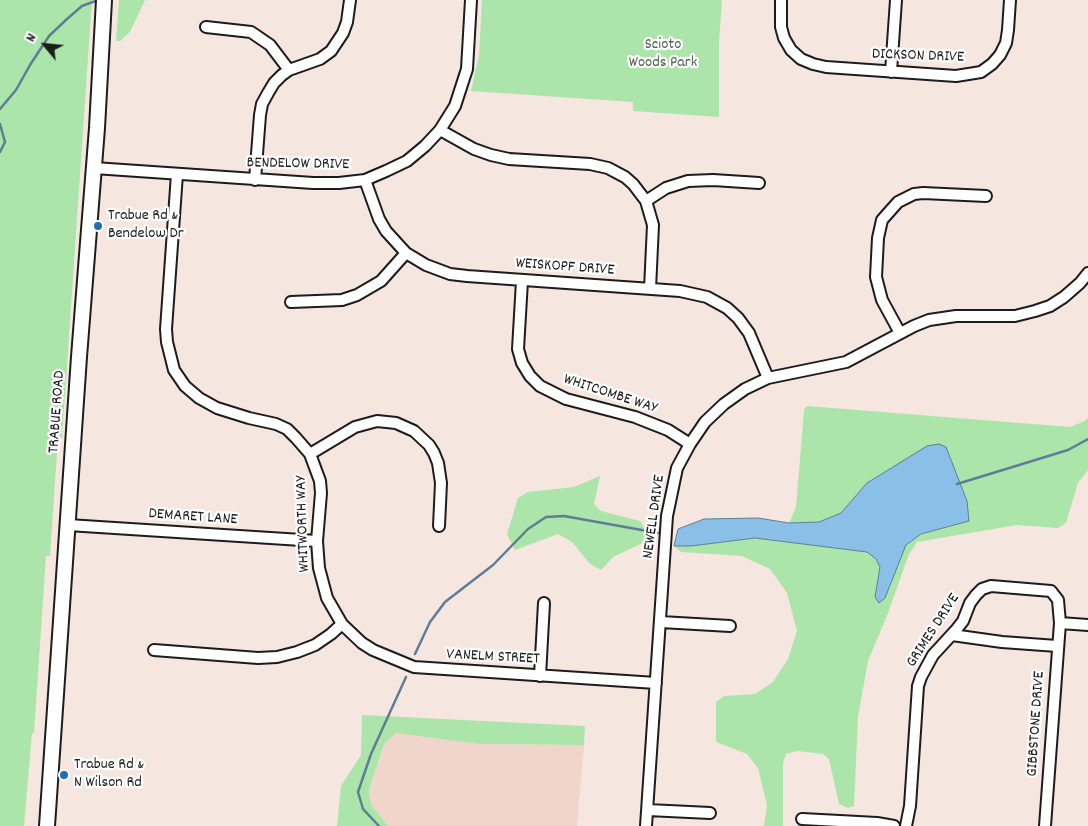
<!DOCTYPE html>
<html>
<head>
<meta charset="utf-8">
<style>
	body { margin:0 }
	#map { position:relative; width:1088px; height:826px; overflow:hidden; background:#f6e6e0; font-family:Dekko,sans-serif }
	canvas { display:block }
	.north { position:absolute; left:20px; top:20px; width:50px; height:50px; -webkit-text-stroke:4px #fff; paint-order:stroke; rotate:298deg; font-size:14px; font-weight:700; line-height:20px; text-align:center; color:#1c1c1c }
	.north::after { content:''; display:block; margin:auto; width:18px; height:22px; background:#1c1c1c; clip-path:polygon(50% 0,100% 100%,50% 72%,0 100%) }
</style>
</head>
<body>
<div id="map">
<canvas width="1088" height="826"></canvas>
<div class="north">N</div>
</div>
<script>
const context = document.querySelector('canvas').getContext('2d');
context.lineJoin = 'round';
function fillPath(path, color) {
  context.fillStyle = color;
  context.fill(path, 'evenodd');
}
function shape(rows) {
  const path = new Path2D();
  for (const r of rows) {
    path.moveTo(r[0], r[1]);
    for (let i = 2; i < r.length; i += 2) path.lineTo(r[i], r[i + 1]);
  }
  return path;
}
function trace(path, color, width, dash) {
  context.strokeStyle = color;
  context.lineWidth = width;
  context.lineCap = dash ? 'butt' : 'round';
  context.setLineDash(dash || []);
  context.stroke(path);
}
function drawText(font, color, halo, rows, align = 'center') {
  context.font = font + ' Dekko,sans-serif';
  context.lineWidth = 4.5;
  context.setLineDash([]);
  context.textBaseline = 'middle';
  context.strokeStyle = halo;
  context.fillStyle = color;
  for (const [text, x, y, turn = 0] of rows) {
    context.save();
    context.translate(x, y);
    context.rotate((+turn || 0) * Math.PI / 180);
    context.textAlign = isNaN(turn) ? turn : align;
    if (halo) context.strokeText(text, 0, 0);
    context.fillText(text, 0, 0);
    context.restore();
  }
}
fillPath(shape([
	[396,733,478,744,584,745,577,826,388,826,371,805,369,790,384,744]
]), '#f0d5ca');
fillPath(shape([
	[0,0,92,0,62,438,58,438,50,556,46,556,34,733,32,733,24,826,0,826],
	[119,0,145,0,130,32,120,41,116,41],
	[482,0,722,0,719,42,719,117,633,111,633,102,471,91,479,55],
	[807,406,1070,427,1085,421,1088,418,1088,470,1078,483,1066,523,1058,528,1017,525,917,542,909,554,888,613,868,661,858,717,854,806,848,808,839,804,829,759,823,754,797,751,786,754,783,763,783,826,764,826,767,805,758,768,747,754,716,742,716,702,724,696,755,694,773,682,788,659,797,631,787,593,770,569,742,556,681,552,674,546,691,546,755,538,867,552,876,559,880,567,875,597,905,545,921,534,969,521,867,483,841,513,819,522,789,523,796,507,804,410],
	[600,476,594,504,601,511,640,521,651,539,613,557,601,570,590,564,572,542,558,534,515,550,507,534,518,498,528,492,574,487],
	[362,715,585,726,584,745,478,744,396,733,384,744,369,790,371,805,388,826,337,826,341,786,361,755]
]), '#ace5aa');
const water = shape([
	[939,444,946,447,967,501,969,521,921,534,906,545,885,598,879,603,875,597,880,567,876,559,867,552,755,538,691,546,674,546,678,529,704,519,758,518,789,523,819,522,841,513,867,483,927,446,939,444]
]);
fillPath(water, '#8ac0e8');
trace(water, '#5e7e96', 1);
trace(shape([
	[0,109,16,90,30,65,49,36,67,19,82,6,98,0],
	[0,124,5,142,0,152],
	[957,484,1068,450,1088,439],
	[415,654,430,622,445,602,493,565,528,529,546,517,564,516,664,534],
	[379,826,363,809,358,792,371,754,406,677]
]), '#5e7e96', 2.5);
const street = shape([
	[781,0,781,27,784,38,791,50,801,59,813,64,826,67,956,76,981,72,992,64,1000,55,1006,43,1008,30,1010,0],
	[206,27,251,32,270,45,289,70],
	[891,72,896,0],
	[440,130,474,149,491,155,509,159,590,164,608,168,625,177,633,184,646,201,653,225,650,289],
	[94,168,313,183,339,183,365,180,386,171,407,161,425,146,440,130,455,106,467,69,471,0],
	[177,174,166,329,167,342,174,370,185,386,199,398,217,408,249,418,276,424,287,429,296,438,310,454,320,481,321,493,317,541,319,568,327,598,342,624,362,643,373,650,414,667,656,683],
	[255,180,260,115,262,104,268,93,274,83,282,75,289,70,320,59,331,51,343,33,347,22,350,0],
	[365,180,379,219,386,231,406,253,426,265,450,274,467,276,680,291,707,297,727,308,738,318,749,333,768,378],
	[646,201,666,188,688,181,713,180,759,183],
	[522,281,518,349,522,363,530,376,540,386,566,399,635,417,668,430,690,444],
	[291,302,342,300,357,295,381,281,406,253],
	[900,333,882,300,876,277,878,238,882,220,898,202,914,194,923,193,986,196],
	[310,454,355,427,377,421,396,423,414,431,429,445,434,453,438,463,441,483,439,526],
	[68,525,317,541],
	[661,622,730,626],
	[1060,623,1088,625],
	[952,635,1002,642,1057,646],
	[154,650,258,658,277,657,297,652,315,645,331,634,342,624],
	[540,676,544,603],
	[648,810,710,813],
	[802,819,877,823,894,826],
	[646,826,667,516,677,468,690,444,705,422,724,404,745,389,768,378,846,362,914,326,929,320,956,316,1015,316,1035,311,1050,306,1064,297,1080,283,1088,273],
	[906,826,910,806,918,686,921,677,933,655,956,630,963,621,970,603,976,595,982,589,991,586,1051,591,1058,600,1060,623,1045,826]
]);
const secondary = shape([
	[47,826,79,357,97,128,104,0]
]);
trace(street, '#1c1c1c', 14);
trace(secondary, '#1c1c1c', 18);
trace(street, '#fff', 10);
trace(secondary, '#fff', 14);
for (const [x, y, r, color] of [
	[98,226,5,"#1f6fb2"],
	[64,775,5,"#1f6fb2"]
]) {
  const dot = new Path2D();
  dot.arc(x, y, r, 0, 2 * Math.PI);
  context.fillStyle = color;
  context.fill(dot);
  trace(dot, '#fff', 2);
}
drawText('16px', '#4e624e', '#fff', [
	["Scioto",663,46],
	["Woods Park",663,64]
]);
drawText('16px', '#1c1c1c', '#fff', [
	["DICKSON DRIVE",918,57,2],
	["BENDELOW DRIVE",298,165,1],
	["WEISKOPF DRIVE",565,268,4],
	["WHITCOMBE WAY",610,395,18],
	["TRABUE ROAD",58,412,-86],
	["NEWELL DRIVE",655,517,-82],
	["DEMARET LANE",193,518,4],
	["WHITWORTH WAY",304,524,-92],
	["GRIMES DRIVE",934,631,-57],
	["VANELM STREET",493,658,3],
	["GIBBSTONE DRIVE",1037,724,-86]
]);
drawText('16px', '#1c1c1c', '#fff', [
	["Trabue Rd &",108,217],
	["Bendelow Dr",108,235],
	["Trabue Rd &",74,766],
	["N Wilson Rd",74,784]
], 'left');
</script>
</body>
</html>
